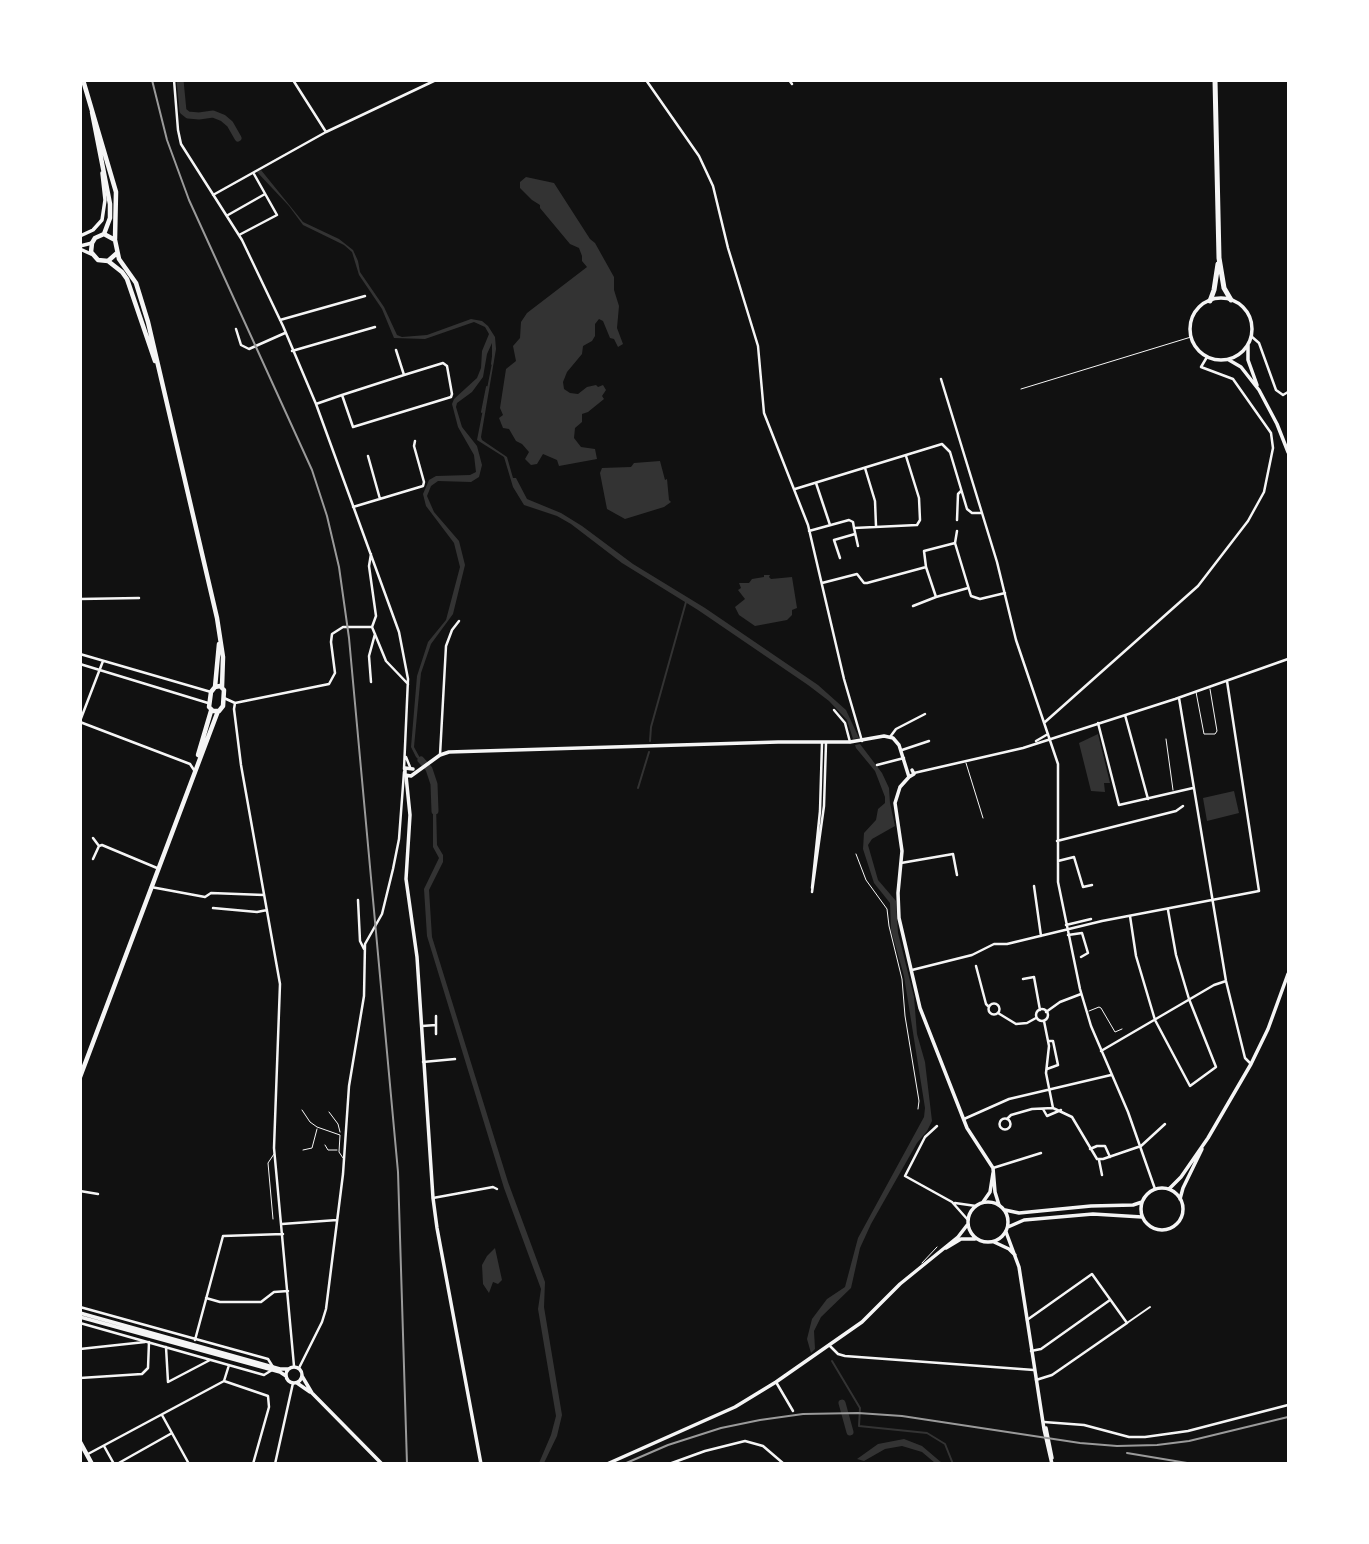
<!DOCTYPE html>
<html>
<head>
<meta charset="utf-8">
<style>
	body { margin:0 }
	#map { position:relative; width:1369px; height:1544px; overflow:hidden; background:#111; font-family:"PT Sans",sans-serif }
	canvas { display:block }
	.frame { position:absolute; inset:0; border:82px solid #fff; pointer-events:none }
</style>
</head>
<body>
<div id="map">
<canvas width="1369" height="1544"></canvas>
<div class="frame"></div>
</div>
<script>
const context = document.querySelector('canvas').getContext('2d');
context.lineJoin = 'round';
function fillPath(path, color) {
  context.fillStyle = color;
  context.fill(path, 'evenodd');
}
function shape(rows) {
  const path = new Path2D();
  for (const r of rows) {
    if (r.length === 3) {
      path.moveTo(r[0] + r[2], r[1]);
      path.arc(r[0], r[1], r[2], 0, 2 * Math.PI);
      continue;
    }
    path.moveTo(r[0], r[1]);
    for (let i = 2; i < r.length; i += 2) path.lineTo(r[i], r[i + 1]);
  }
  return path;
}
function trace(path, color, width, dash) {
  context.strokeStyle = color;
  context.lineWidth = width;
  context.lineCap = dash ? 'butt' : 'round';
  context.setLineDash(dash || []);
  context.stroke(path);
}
fillPath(shape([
	[261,170,303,222,339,239,353,250,358,261,360,272,384,307,397,335,402,337,427,335,471,319,482,321,488,326,495,337,496,349,481,437,482,440,507,457,513,478,516,478,527,499,561,513,582,526,633,564,705,608,818,685,846,710,859,738,853,739,847,720,829,701,808,685,698,610,622,563,571,524,557,516,524,505,513,487,504,457,477,440,492,363,492,343,487,354,483,377,472,392,457,403,456,407,462,427,477,446,482,465,479,477,471,482,438,481,431,486,427,496,434,512,459,541,465,565,453,614,431,644,421,673,414,747,420,758,427,763,424,765,416,757,411,747,417,676,428,642,446,620,460,567,454,543,426,506,423,494,429,480,436,476,470,475,476,472,474,455,458,427,452,404,454,399,477,378,481,368,482,351,489,334,485,327,474,322,425,339,394,338,382,309,359,275,352,252,344,245,303,225,289,206,257,172],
	[526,177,554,183,590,239,595,243,614,277,614,290,619,306,617,328,623,344,618,347,614,339,610,338,603,321,599,319,595,324,595,336,592,341,583,346,582,354,567,372,563,382,564,389,570,393,578,394,587,387,596,385,598,387,603,385,606,390,602,396,604,399,588,412,582,414,582,422,575,428,574,438,581,447,595,449,597,459,559,466,557,460,543,454,537,464,531,465,525,459,529,452,522,444,516,441,509,429,503,428,499,418,503,415,500,408,506,369,516,361,513,346,520,338,521,322,527,313,587,267,582,261,582,256,579,248,570,244,540,208,540,205,532,200,520,188,520,182],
	[660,461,665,480,667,479,669,500,671,502,664,507,625,519,607,509,600,473,602,468,631,467,634,463],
	[764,575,770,575,769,577,771,579,792,577,797,608,792,610,792,615,787,620,755,626,739,615,735,607,745,599,738,590,741,588,739,583,749,583,752,579,764,577],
	[1098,734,1110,783,1104,783,1105,792,1091,791,1079,743],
	[860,744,882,773,889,788,890,803,895,826,872,839,868,845,878,880,896,901,898,933,914,997,917,1034,925,1062,932,1121,927,1131,917,1143,871,1224,860,1248,851,1288,821,1317,814,1331,815,1349,811,1353,807,1339,812,1319,827,1299,845,1287,858,1238,924,1117,925,1108,904,976,891,930,890,903,874,883,863,849,864,833,876,820,878,809,885,803,885,797,875,771,856,748,855,745],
	[1234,791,1239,813,1207,821,1203,798],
	[433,804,436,804,437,845,443,855,443,862,429,890,432,937,508,1182,545,1282,544,1307,562,1415,557,1436,544,1463,539,1463,551,1435,556,1416,538,1309,541,1289,504,1188,427,936,424,889,439,858,433,847],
	[495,1248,502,1280,498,1284,493,1282,489,1293,483,1284,482,1265,487,1256],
	[904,1439,922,1446,942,1463,935,1463,922,1452,902,1446,885,1449,864,1461,857,1459,878,1444]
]), '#333');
trace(shape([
	[492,364,494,349],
	[482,412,487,387],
	[650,741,651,727,686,602],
	[638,788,649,752],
	[832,1361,860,1408,859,1426,927,1433,945,1444,953,1464]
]), '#333', 2);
trace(shape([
	[180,80,183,111,188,115,199,116,213,114,223,118,230,124,238,138],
	[421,760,429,769,434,784,435,811],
	[842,1403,850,1432]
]), '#333', 7);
trace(shape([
	[1021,389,1191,337],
	[1196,692,1204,734,1215,734,1217,731,1210,689],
	[1166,739,1173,790],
	[966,763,983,818],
	[856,854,866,880,887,909,889,926,902,979,905,1016,919,1101,918,1109],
	[1089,1011,1099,1007,1101,1008,1115,1032,1122,1029],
	[302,1110,310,1122,317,1127,340,1135,339,1152,343,1158],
	[329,1112,338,1124,340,1132],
	[325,1145,328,1150,337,1150],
	[303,1150,312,1148,317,1129],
	[273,1219,268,1163,274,1154],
	[922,1263,937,1247]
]), '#f5f5f5', 1);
trace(shape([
	[1127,1323,1150,1307]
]), '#f5f5f5', 2);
trace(shape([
	[174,80,178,130,181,144,242,240,283,326,316,404,399,632,408,679,404,769],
	[293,80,326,132],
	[646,80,699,156,713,186,728,248,758,346,764,413,808,525,844,679,862,741],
	[789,80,792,84],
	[213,195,326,132,436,80],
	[228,215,265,194],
	[239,235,277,215,254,174],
	[280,320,365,296],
	[236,329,241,345,249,349,285,333],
	[1251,336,1259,343,1276,390,1283,395,1288,392],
	[396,350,404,375],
	[292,351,375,327],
	[941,379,997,562,1016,640,1058,764,1058,882,1080,989,1091,1026,1128,1112,1155,1189],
	[316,404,342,395,404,375,443,363,447,366,452,394,451,397,353,427,342,395],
	[368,456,380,499],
	[865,468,875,501,876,526],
	[816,483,830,525],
	[795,489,942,444,950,452,967,509,972,513,981,513],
	[353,507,423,486,424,482,414,446,415,441],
	[957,520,958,494,961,491],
	[854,528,858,546],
	[809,531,849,520,853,522,854,528,917,525,920,520,919,498,906,456],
	[955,543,957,531],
	[371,554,369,566,376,616,372,627,386,661,408,684],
	[840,558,834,540,855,534],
	[926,567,924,551,955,543,971,596,980,599,1005,593],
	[822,583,857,574,864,583,867,583,926,567,936,597,968,588],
	[80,599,139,598],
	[913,606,936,597],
	[80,654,211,692],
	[80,664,208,703],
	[371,682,369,656,375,634],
	[224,698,235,703],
	[1179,698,1226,981,1245,1058,1251,1064],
	[235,703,234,709,241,765,280,984,274,1148,294,1366],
	[235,703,329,684,335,673,331,642,332,634,343,627,372,627],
	[834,710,845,723,850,742],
	[1125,715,1148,799],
	[80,721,103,661],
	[80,722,190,764,194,770],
	[1045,722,1198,586,1248,521,1264,492,1273,448,1271,433,1233,379,1201,367,1207,357],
	[1098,723,1119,805,1193,788],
	[890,737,896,729,925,714],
	[1036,741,1048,734],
	[902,750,929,741],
	[440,755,446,646,452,630,459,621],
	[406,757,410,767],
	[877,765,904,758],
	[914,773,1023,748,1175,699,1288,659],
	[93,838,99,846],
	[1057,841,1176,811,1183,806],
	[93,859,99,846,102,845,157,868],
	[1058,861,1074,857,1083,887,1092,885],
	[901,863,953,854,957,875],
	[1034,886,1041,936],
	[151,887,205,897,211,893,264,895],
	[812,888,820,811,822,743],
	[812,892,824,806,826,743],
	[358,900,360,941,364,949],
	[213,908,257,912,267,910],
	[1130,916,1136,956,1155,1020,1190,1086,1216,1067,1189,999,1176,955,1168,910],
	[1066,925,1091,919],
	[1068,935,1082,933,1088,953,1081,957],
	[976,966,986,1004,989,1007],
	[912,970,972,955,994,944,1007,944,1102,921,1259,891,1227,681],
	[1023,979,1034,977,1040,1010],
	[994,1009,5.5],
	[1042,1015,6],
	[1046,1012,1060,1002,1081,994],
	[998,1013,1016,1024,1027,1023,1036,1018],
	[436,1016,436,1034],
	[1044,1021,1049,1046,1046,1073,1053,1108,1072,1117,1097,1159,1103,1159,1141,1146,1165,1124],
	[422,1026,436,1025],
	[1101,1051,1214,985,1226,981],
	[423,1062,455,1059],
	[1047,1069,1058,1065,1053,1041,1049,1041],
	[1043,1109,1047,1116,1061,1110],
	[1005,1124,5.5],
	[964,1119,1009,1099,1111,1075],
	[1007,1119,1011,1115,1032,1109,1053,1108],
	[937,1126,925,1137,905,1176,952,1202,968,1220],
	[1090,1149,1097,1146,1105,1146,1110,1157],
	[1099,1160,1102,1175],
	[993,1168,1041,1153],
	[80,1191,98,1194],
	[433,1198,493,1187,497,1189],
	[955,1203,976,1206],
	[282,1224,337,1220],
	[206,1298,220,1302,261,1302,274,1292,288,1291],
	[80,1307,268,1359,273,1367],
	[1027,1320,1092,1274,1127,1323,1052,1375,1036,1380],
	[80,1323,264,1375,272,1370],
	[195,1340,223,1236,283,1234],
	[829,1345,838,1354,845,1356,1034,1370],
	[166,1347,168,1382,210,1360],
	[80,1349,145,1342],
	[1031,1351,1041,1349,1110,1300],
	[299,1368,322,1322,326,1309,343,1174,349,1086,364,996,365,944,382,914,393,869,399,839,404,772],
	[80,1378,142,1374,148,1368,149,1342],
	[224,1381,268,1396,269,1407,253,1464],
	[776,1382,793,1411],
	[162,1415,189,1464],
	[1044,1422,1084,1425,1129,1437,1145,1437,1188,1431,1288,1405],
	[104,1446,114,1464],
	[88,1454,224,1381,229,1365],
	[117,1464,172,1433],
	[275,1464,293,1383],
	[669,1464,705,1451,745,1441,763,1446,784,1464]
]), '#f5f5f5', 2.5);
trace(shape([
	[80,236,93,230,102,220,105,200,102,173],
	[80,246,92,243],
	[80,249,91,254],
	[413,769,405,768,405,775,411,776,440,755,449,752,778,742,850,742,884,736,893,738,899,745,909,777],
	[912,770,914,774,909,777,900,787,895,803,902,851,898,893,899,918,920,1008,967,1128,993,1168,995,1192,999,1205],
	[406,776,410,815,406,879,417,957,433,1198,437,1228,481,1464],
	[983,1202,990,1192,993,1173],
	[1006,1232,1019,1267,1044,1429,1052,1464],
	[994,1242,1009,1249,1015,1255],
	[1046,1428,1052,1458]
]), '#f5f5f5', 3.5);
trace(shape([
	[1221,329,31],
	[1248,345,1248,360,1257,385],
	[1229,360,1241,367,1259,390,1277,424,1288,452],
	[1162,1209,21],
	[1169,1189,1181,1177,1208,1138,1251,1064,1268,1029,1288,974],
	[1180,1199,1183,1188,1202,1149],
	[988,1222,20],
	[1005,1210,1019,1213,1091,1206,1133,1205,1142,1202],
	[1008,1227,1024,1220,1093,1214,1142,1217],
	[946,1248,961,1239,975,1239],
	[80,1313,280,1369,288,1369],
	[80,1317,280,1372,286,1376],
	[294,1375,8],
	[302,1376,312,1393,382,1464],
	[297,1383,310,1392],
	[607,1464,735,1407,776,1382,862,1322,900,1284,958,1237,968,1224]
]), '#f5f5f5', 3.5);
trace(shape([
	[83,80,116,192,115,239],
	[92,112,110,204,110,218,104,234],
	[117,253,108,261,98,260,91,252,92,243,95,238,104,234,115,240,119,259,136,283,148,322,217,618,223,657,222,687],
	[108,261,122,272,127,279,155,361],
	[220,686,224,690,223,706,219,711,213,711,209,707,211,692,215,687,220,686],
	[215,687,219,644],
	[198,755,211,711],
	[80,1077,218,711],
	[80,1442,92,1464]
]), '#f5f5f5', 4.5);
trace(shape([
	[1215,80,1219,258,1224,288,1231,300],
	[1210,301,1214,290,1218,264]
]), '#f5f5f5', 5);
trace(shape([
	[152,80,167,140,189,200,312,470,327,516,339,567,349,638,398,1172,407,1464],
	[1127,1453,1193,1464],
	[624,1464,668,1445,721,1428,760,1420,803,1414,858,1413,902,1416,1080,1443,1117,1446,1157,1445,1189,1441,1288,1417]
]), '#9a9a9a', 2);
</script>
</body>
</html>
